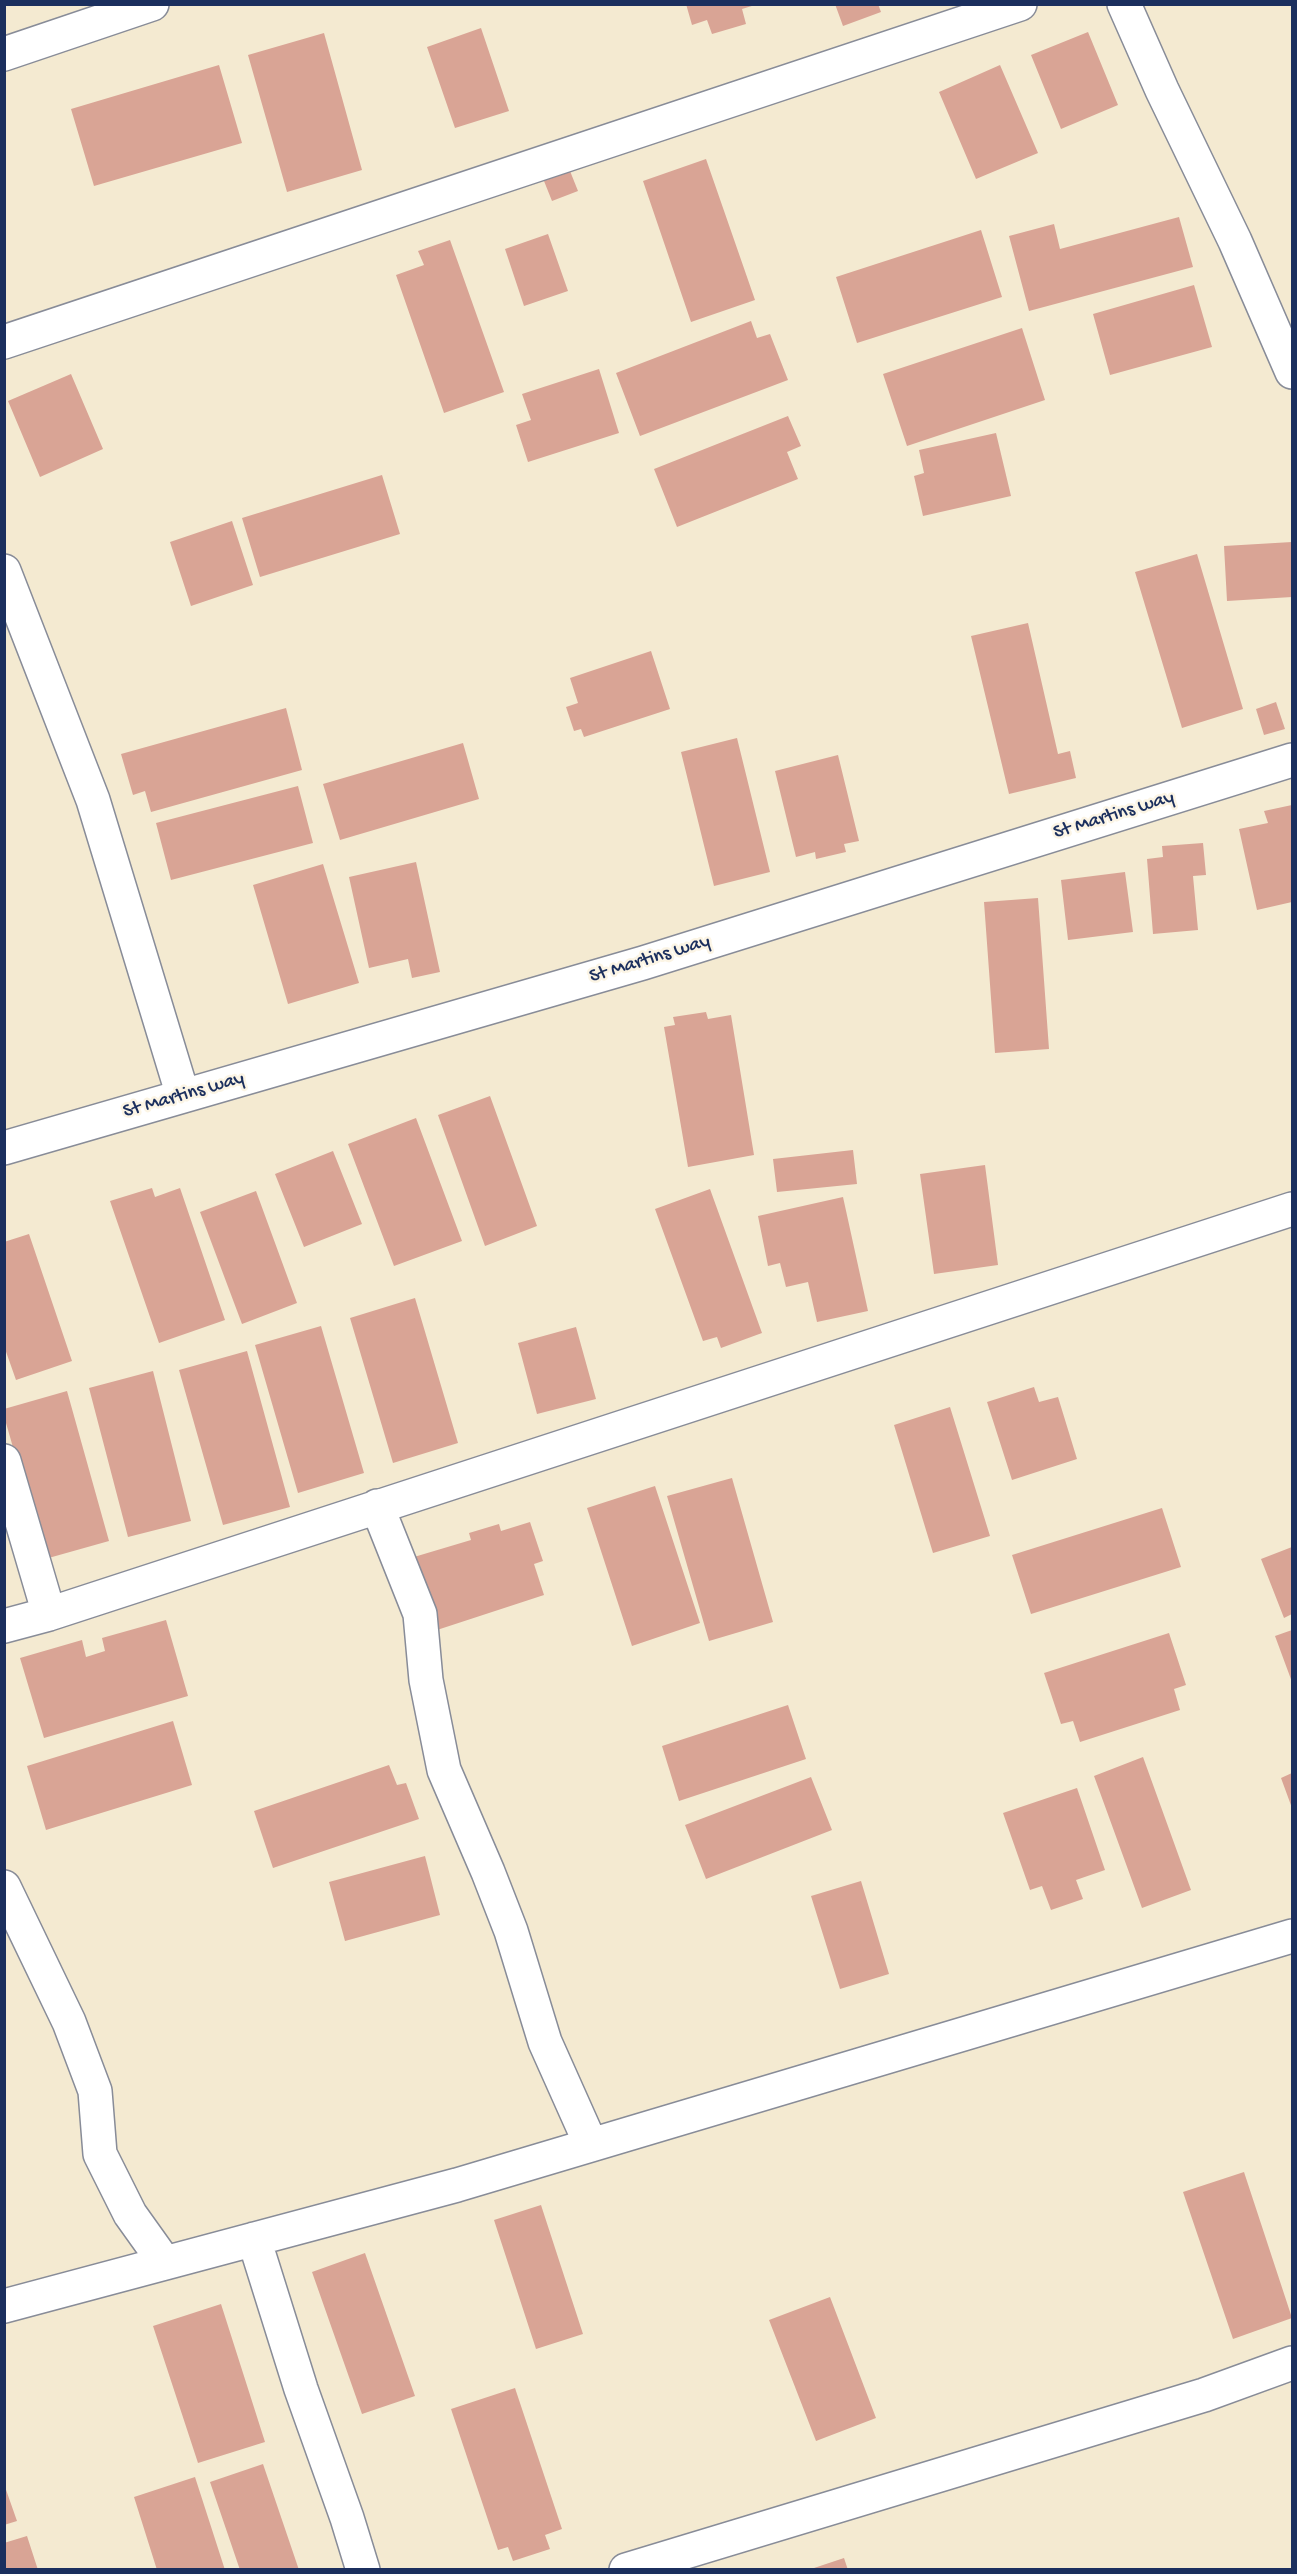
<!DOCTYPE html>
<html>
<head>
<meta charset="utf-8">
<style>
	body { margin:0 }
	#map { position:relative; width:1297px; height:2574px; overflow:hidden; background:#f4ead1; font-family:"Gochi Hand",sans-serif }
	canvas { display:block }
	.frame { position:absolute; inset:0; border:6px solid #1b2f5e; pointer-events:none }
</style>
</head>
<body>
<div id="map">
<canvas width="1297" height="2574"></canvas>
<div class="frame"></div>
</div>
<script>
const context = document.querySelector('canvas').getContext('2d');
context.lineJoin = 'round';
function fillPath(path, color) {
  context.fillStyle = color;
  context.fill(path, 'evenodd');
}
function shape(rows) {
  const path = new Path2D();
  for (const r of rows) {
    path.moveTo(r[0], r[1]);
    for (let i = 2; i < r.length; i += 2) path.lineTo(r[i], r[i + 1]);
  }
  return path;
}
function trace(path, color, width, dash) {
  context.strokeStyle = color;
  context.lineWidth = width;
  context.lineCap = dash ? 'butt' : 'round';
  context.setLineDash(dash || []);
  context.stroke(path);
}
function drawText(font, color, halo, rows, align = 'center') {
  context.font = font + ' "Gochi Hand",sans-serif';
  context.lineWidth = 5;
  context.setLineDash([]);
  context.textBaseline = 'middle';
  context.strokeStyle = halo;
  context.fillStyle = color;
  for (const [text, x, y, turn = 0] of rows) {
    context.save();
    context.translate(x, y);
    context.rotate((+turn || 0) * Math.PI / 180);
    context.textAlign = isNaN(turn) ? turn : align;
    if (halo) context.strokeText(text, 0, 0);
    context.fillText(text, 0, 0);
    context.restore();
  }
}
fillPath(shape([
	[686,4,755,4,755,5,742,9,746,24,712,34,707,20,692,25],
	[835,4,878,4,881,12,843,26],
	[481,28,509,111,455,128,427,47],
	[1088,32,1118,105,1061,129,1031,55],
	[324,33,362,170,287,192,248,55],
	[219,65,242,143,94,186,71,109],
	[1000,65,1038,153,976,179,939,92],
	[706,159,755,300,691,322,643,181],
	[568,166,578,191,552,201,542,176],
	[1179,217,1193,267,1029,311,1009,236,1054,224,1060,249],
	[981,230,1002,297,857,343,836,277],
	[548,234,568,291,524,306,505,249],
	[450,240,504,392,444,413,396,275,424,265,418,251],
	[1194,285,1212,347,1110,375,1093,314],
	[751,321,757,338,770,334,788,380,640,436,616,373],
	[1022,328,1045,400,907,446,883,374],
	[599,369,619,433,528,462,516,425,531,420,522,394],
	[71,374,103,449,40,477,8,401],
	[788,416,801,446,787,452,798,479,677,527,654,469],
	[996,433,1011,496,923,516,914,476,924,473,919,450],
	[382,475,400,534,260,577,242,518],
	[232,521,253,585,191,606,170,542],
	[1292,542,1292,597,1227,601,1224,546],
	[1197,554,1243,709,1182,728,1135,572],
	[1028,623,1058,754,1070,751,1076,778,1009,794,971,636],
	[651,651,670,709,584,737,581,729,574,731,566,707,578,703,570,678],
	[1276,702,1285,729,1264,735,1256,709],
	[286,708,302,770,151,812,145,791,133,795,121,754],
	[737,738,770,872,714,886,681,752],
	[463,743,479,799,340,840,323,784],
	[838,755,859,841,844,844,846,852,816,859,815,852,796,857,775,771],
	[298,786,313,843,171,880,156,823],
	[1292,805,1292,902,1257,910,1239,829,1268,823,1264,811],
	[1203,843,1206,875,1193,876,1198,930,1153,934,1147,859,1163,857,1162,846],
	[416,862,440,972,412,978,408,959,369,968,349,877],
	[323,864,359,983,288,1004,253,885],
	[1125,872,1133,932,1068,940,1061,880],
	[1038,898,1049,1049,995,1053,984,902],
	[706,1012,708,1019,731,1015,754,1155,688,1167,664,1027,675,1025,673,1017],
	[490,1096,537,1226,485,1246,438,1115],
	[416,1118,462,1241,394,1266,348,1144],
	[853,1150,857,1184,777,1192,773,1159],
	[333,1151,362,1224,304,1247,275,1174],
	[985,1165,998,1265,934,1274,920,1174],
	[152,1188,155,1197,180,1188,225,1320,159,1343,110,1201],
	[710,1189,762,1333,721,1348,717,1337,703,1341,655,1209],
	[256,1191,297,1303,242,1324,200,1212],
	[843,1197,868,1311,817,1322,808,1282,786,1287,780,1263,768,1266,758,1216],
	[29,1234,72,1361,16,1380,4,1346,4,1242],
	[415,1298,458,1443,393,1463,350,1318],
	[321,1326,364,1473,298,1493,255,1345],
	[576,1327,596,1399,537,1414,518,1343],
	[247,1351,290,1507,223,1525,179,1370],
	[153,1371,191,1521,128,1537,89,1388],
	[1034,1387,1039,1402,1058,1397,1077,1459,1012,1480,987,1402],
	[67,1391,109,1541,45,1559,4,1416,4,1409],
	[950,1407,990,1536,933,1553,894,1425],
	[732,1478,773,1622,709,1641,667,1496],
	[655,1486,700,1623,632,1646,587,1508],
	[1162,1508,1181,1567,1031,1614,1012,1555],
	[530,1522,543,1561,534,1564,544,1595,437,1630,414,1557,471,1540,469,1533,499,1524,501,1531],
	[1292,1547,1292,1614,1284,1618,1261,1559],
	[166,1620,188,1696,44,1738,20,1658,82,1640,86,1657,105,1651,102,1638],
	[1292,1630,1292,1682,1275,1636],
	[1169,1633,1186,1685,1174,1689,1180,1710,1080,1742,1073,1721,1061,1724,1044,1673],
	[788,1705,806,1759,679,1801,662,1746],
	[173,1721,192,1785,46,1830,27,1766],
	[1143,1757,1191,1890,1142,1908,1094,1776],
	[389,1765,397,1785,406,1783,419,1819,273,1868,254,1811],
	[1292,1773,1292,1808,1281,1778],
	[811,1777,832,1830,706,1879,685,1825],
	[1077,1788,1105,1870,1076,1880,1083,1899,1051,1910,1042,1886,1030,1890,1003,1813],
	[425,1856,440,1915,345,1941,329,1882],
	[861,1881,889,1974,840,1989,811,1896],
	[1244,2172,1292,2318,1233,2339,1183,2192],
	[541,2205,583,2334,536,2349,494,2220],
	[365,2253,415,2396,362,2414,312,2272],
	[830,2297,876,2418,816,2441,769,2320],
	[221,2304,265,2442,198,2463,153,2326],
	[515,2388,562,2529,545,2535,550,2549,513,2561,508,2547,498,2550,451,2409],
	[263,2464,299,2570,240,2570,210,2482],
	[195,2477,225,2570,157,2570,134,2497],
	[4,2484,17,2521,4,2525],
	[27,2536,38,2570,4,2570,4,2543],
	[844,2558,848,2570,811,2570,811,2569]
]), '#d9a495');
const minor = shape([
	[1124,4,1162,90,1235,241,1292,372],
	[4,54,152,4],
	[4,342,1020,4],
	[4,571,93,800,183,1096],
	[4,1148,643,963,1292,760],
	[4,1461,49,1614],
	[377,1506,420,1614,426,1680,444,1770,488,1872,511,1931,545,2042,591,2145],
	[4,1626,49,1614,1292,1209],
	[4,1887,69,2022,95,2091,100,2154,130,2214,165,2263],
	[254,2239,301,2389,347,2518,363,2570],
	[4,2306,457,2185,1292,1936],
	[626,2570,1204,2395,1292,2363]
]);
trace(minor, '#888c98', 36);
trace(minor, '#fff', 33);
drawText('20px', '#1b2f5e', '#fcf5e5', [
	["St Martins way",1114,816,-17],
	["St Martins way",650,960,-17],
	["St Martins way",184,1096,-16]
]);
</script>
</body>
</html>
